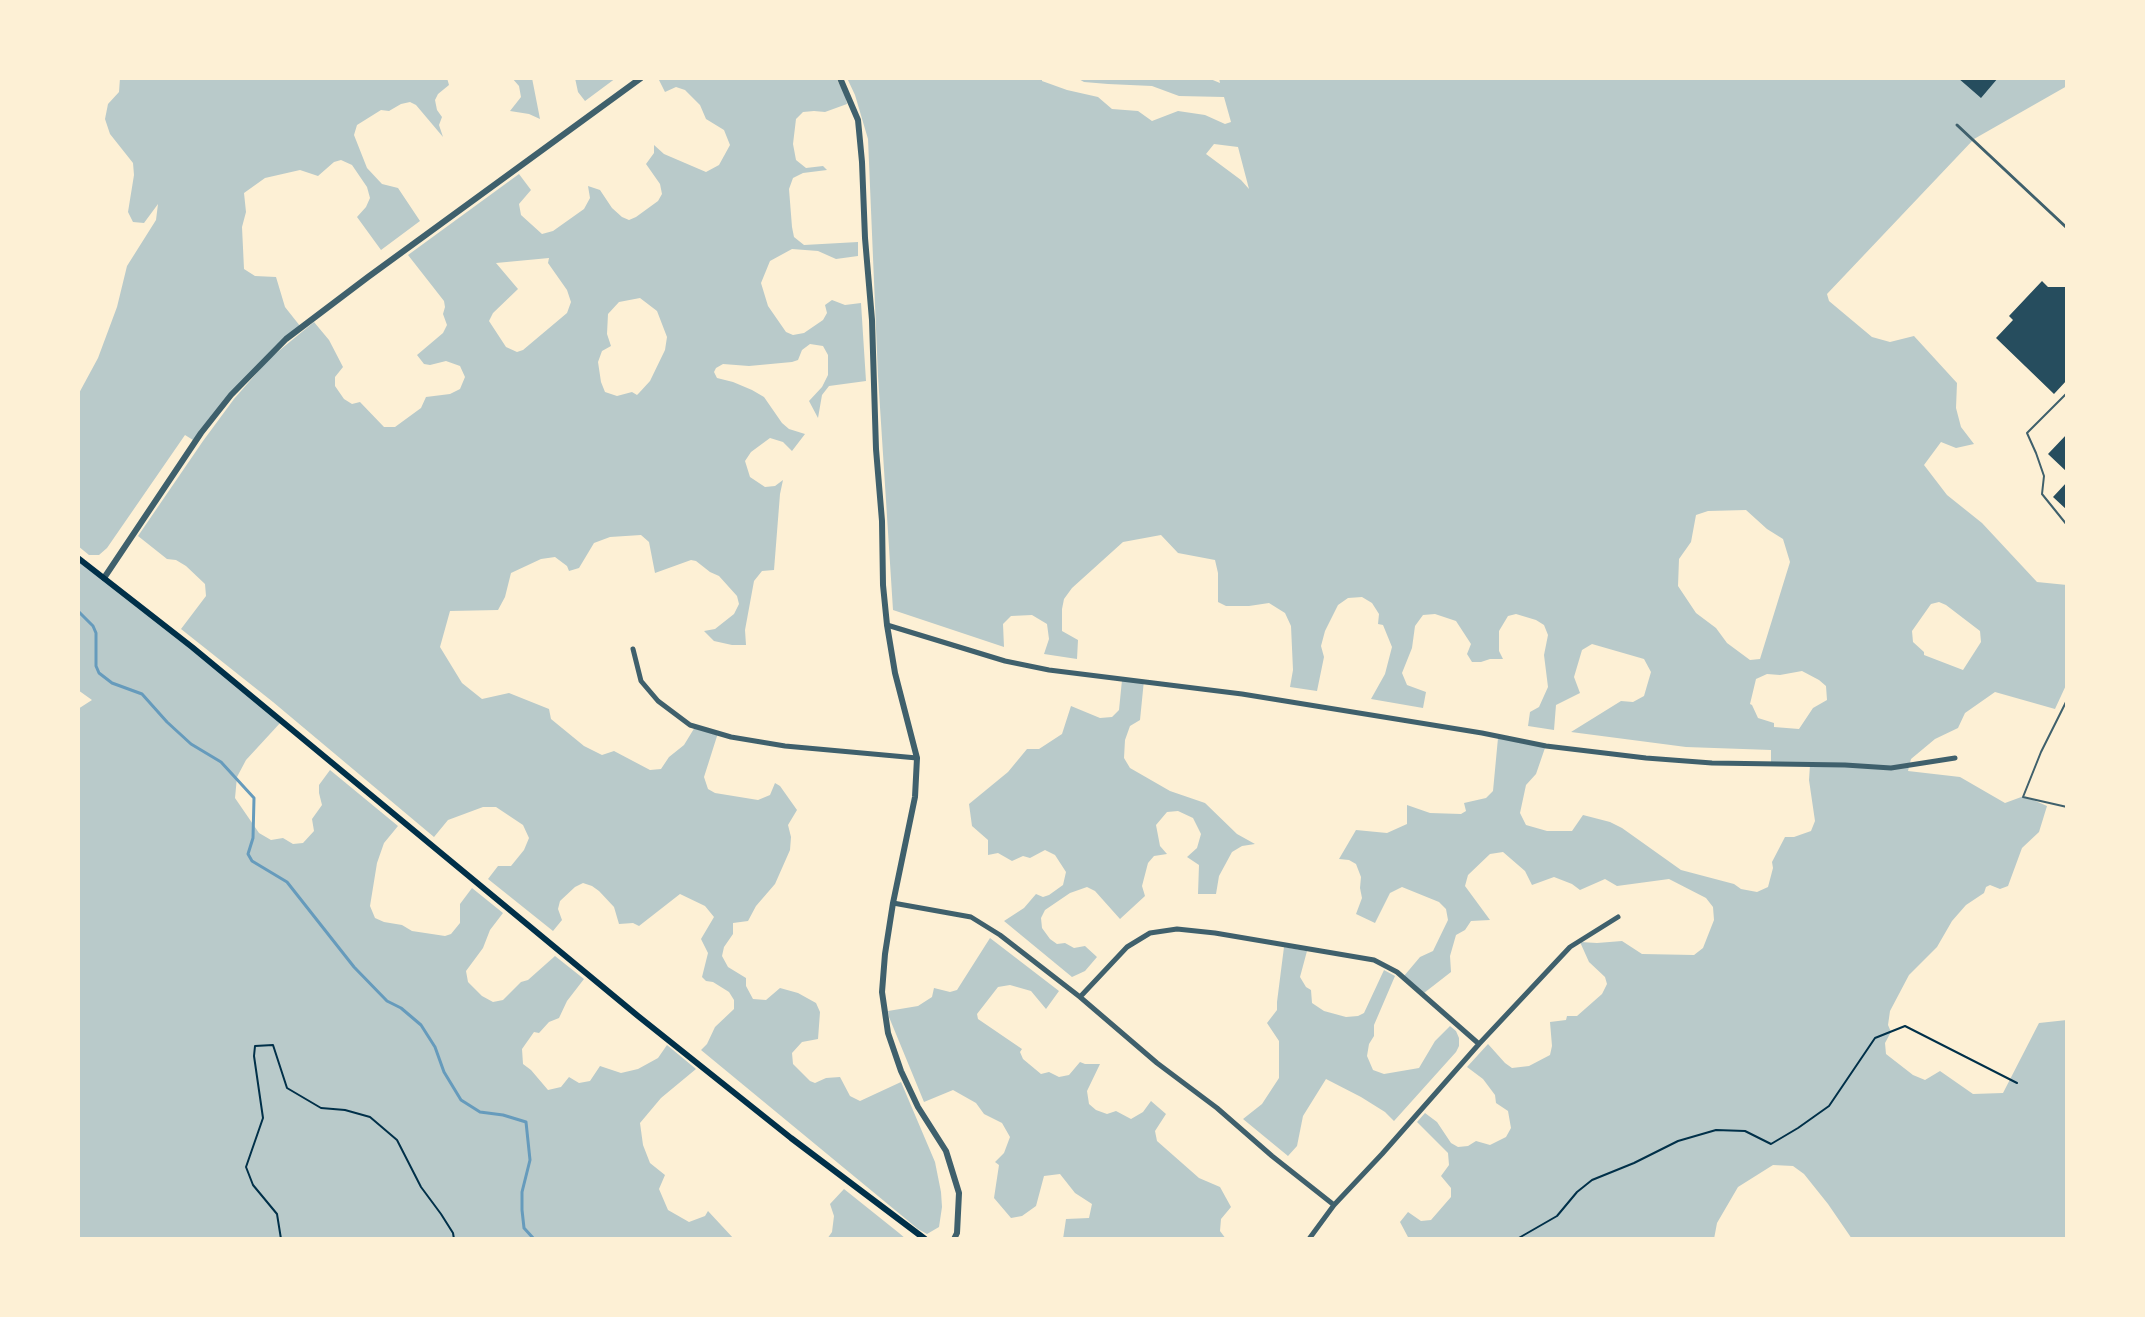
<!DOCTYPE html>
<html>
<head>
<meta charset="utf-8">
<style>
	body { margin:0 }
	#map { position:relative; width:2145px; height:1317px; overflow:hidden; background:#fdf0d5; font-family:Mulish,sans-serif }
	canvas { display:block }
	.frame { position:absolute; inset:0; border:80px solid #fdf0d5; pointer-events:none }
</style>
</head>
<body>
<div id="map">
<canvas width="2145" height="1317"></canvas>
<div class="frame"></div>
</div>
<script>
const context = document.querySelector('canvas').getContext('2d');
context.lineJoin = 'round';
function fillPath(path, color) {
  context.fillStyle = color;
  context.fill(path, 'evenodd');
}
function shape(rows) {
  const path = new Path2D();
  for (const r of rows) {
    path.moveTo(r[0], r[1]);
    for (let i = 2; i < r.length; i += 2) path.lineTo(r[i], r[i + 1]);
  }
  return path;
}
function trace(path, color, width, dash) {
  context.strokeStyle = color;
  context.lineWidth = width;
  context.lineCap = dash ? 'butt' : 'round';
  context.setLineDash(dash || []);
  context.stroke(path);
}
fillPath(shape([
	[120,78,447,78,449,85,438,94,435,100,437,110,442,117,439,125,443,137,416,105,410,102,401,104,389,111,381,110,357,125,354,135,367,168,382,184,398,188,420,221,381,250,357,217,366,207,370,198,367,187,352,165,341,160,334,162,318,176,300,170,265,178,244,193,246,212,242,227,244,269,255,276,276,277,285,307,300,326,282,342,193,440,185,435,107,548,99,555,89,555,78,546,78,395,98,358,117,307,127,266,156,220,158,204,144,223,133,222,128,212,134,175,133,163,110,134,105,119,108,104,119,92],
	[512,78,532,78,540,119,529,114,510,111,521,97,519,86],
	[575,78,616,78,585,101,578,92],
	[658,78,836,78,845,94,847,104,825,112,814,111,803,112,796,119,793,144,796,160,806,168,823,166,827,170,803,173,793,178,789,189,792,227,794,237,804,245,858,242,858,256,836,259,818,251,792,249,770,261,761,283,768,306,786,332,793,335,804,333,823,320,827,313,825,305,832,300,845,305,861,303,866,381,829,386,822,395,818,418,809,401,822,387,828,375,828,355,823,346,810,344,802,350,798,360,792,362,749,366,723,364,716,368,714,372,717,378,733,382,752,390,764,397,782,423,789,429,805,434,792,451,783,442,770,438,751,452,745,461,750,477,765,487,775,486,783,480,780,494,774,570,762,571,754,581,745,630,746,645,732,645,714,641,704,631,715,629,734,614,739,604,737,596,719,576,710,572,696,561,691,560,655,573,649,542,641,535,610,537,594,543,579,568,569,571,567,566,555,557,541,559,511,573,505,597,498,610,450,611,440,647,462,683,482,699,509,693,549,709,551,719,584,746,602,755,614,751,650,770,661,769,669,757,684,745,695,727,718,733,704,777,708,789,715,793,758,800,770,795,775,783,780,786,797,810,788,825,791,837,790,850,775,884,756,906,748,921,733,923,733,934,724,947,722,956,728,967,746,978,746,986,753,999,766,1000,780,988,798,993,816,1003,820,1012,818,1039,802,1042,792,1053,793,1064,810,1081,815,1083,826,1078,840,1077,850,1096,860,1101,901,1082,935,1162,941,1192,942,1207,939,1227,927,1234,918,1229,701,1050,707,1044,715,1027,734,1009,734,1000,729,992,713,982,706,981,702,977,708,953,701,939,714,917,705,906,680,894,639,926,633,923,619,924,614,907,599,891,592,886,583,883,575,887,560,901,558,909,562,920,553,931,488,879,498,866,511,866,524,850,529,838,523,825,496,807,483,807,448,820,434,837,273,702,181,629,206,596,205,584,186,566,176,560,167,559,138,536,203,441,234,399,269,359,314,322,329,340,343,367,335,377,335,386,344,399,352,404,360,402,384,427,395,427,421,408,426,397,450,394,460,389,465,377,460,366,446,361,430,365,424,364,417,355,443,333,447,325,443,314,445,307,444,301,408,255,519,174,531,190,519,204,521,215,542,234,553,231,584,209,590,198,588,186,600,190,612,208,622,217,629,220,636,217,658,201,662,194,660,184,646,164,654,153,654,145,664,154,706,172,719,165,730,145,724,130,706,119,700,105,685,90,676,87,665,92],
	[549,258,548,263,567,290,571,302,567,313,523,350,517,352,506,347,489,321,493,313,518,289,496,263],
	[640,298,657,311,667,337,665,350,650,381,639,393,637,395,632,392,617,396,605,392,601,382,598,362,602,351,611,346,607,334,608,314,619,302],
	[847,78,1042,78,1042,81,1067,90,1098,97,1112,109,1138,111,1152,121,1178,111,1205,115,1225,124,1231,122,1224,97,1179,96,1152,86,1108,84,1084,82,1077,78,1208,78,1220,83,1219,78,2067,78,2067,86,1974,139,1827,294,1829,301,1872,337,1890,342,1914,336,1957,383,1956,408,1961,427,1974,444,1956,448,1941,442,1924,465,1947,495,1982,523,2037,582,2067,585,2067,683,2055,709,1995,692,1965,713,1958,728,1935,739,1911,759,1908,771,1960,777,2005,803,2024,796,2047,806,2039,832,2022,848,2008,886,2000,889,1990,885,1986,887,1984,893,1966,905,1952,921,1937,947,1909,975,1890,1011,1888,1025,1891,1032,1885,1043,1886,1054,1913,1075,1925,1080,1940,1071,1973,1094,2003,1093,2039,1023,2067,1020,2067,1239,1852,1239,1828,1204,1804,1174,1793,1166,1773,1165,1738,1187,1717,1223,1714,1239,1409,1239,1400,1222,1408,1212,1421,1221,1431,1220,1451,1197,1451,1188,1441,1176,1449,1165,1448,1153,1417,1122,1425,1113,1437,1122,1451,1143,1458,1147,1468,1146,1476,1141,1490,1145,1506,1137,1511,1128,1508,1111,1496,1103,1495,1095,1483,1079,1467,1067,1488,1044,1505,1063,1512,1068,1529,1066,1550,1055,1552,1046,1550,1022,1566,1020,1567,1016,1577,1016,1602,994,1607,984,1605,977,1589,962,1580,942,1597,943,1622,941,1642,954,1694,955,1703,948,1714,920,1713,907,1706,898,1669,879,1617,886,1605,879,1580,890,1572,884,1554,877,1532,885,1525,871,1503,852,1490,854,1468,875,1465,886,1490,920,1471,921,1465,930,1456,935,1450,956,1451,972,1424,993,1404,976,1420,957,1433,951,1448,920,1446,909,1439,902,1402,887,1390,893,1375,923,1356,914,1362,898,1360,888,1361,877,1356,864,1349,860,1339,859,1356,830,1387,833,1407,824,1407,805,1430,813,1461,814,1466,811,1464,803,1486,798,1493,791,1498,738,1546,745,1536,774,1526,785,1520,813,1526,825,1547,831,1572,831,1583,815,1610,822,1622,828,1681,870,1734,884,1741,889,1757,892,1768,887,1773,868,1772,862,1785,837,1794,837,1811,831,1815,821,1809,780,1810,765,1771,762,1771,750,1686,747,1571,732,1621,701,1633,702,1644,696,1651,672,1644,659,1592,644,1582,650,1574,677,1580,693,1556,705,1554,730,1528,726,1530,712,1539,707,1548,687,1544,655,1548,635,1544,625,1536,620,1516,614,1508,616,1499,631,1499,651,1503,659,1490,659,1481,662,1472,662,1467,654,1471,644,1456,621,1435,614,1423,615,1415,626,1412,648,1402,673,1407,685,1426,692,1423,708,1371,699,1385,674,1392,647,1383,625,1378,624,1379,614,1372,603,1362,597,1348,598,1338,605,1325,631,1321,646,1324,657,1317,691,1290,687,1293,670,1291,626,1285,613,1269,603,1249,606,1226,606,1218,602,1218,573,1215,560,1178,553,1161,535,1123,542,1072,588,1064,599,1062,609,1062,631,1078,640,1077,659,1044,654,1049,639,1047,624,1032,615,1011,616,1003,624,1004,647,893,610,878,376,868,139,855,95],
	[1214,144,1238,147,1249,189,1241,180,1206,154],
	[1746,510,1767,529,1783,539,1790,562,1760,659,1750,660,1727,643,1716,628,1696,613,1678,586,1679,559,1691,542,1696,515,1708,511],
	[1939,602,1946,605,1980,631,1981,642,1963,670,1924,655,1924,652,1913,642,1912,631,1931,604],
	[1802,671,1819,680,1826,686,1827,700,1813,708,1799,729,1774,727,1774,723,1758,718,1752,705,1750,704,1756,679,1767,674,1780,675],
	[78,557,281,722,246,760,237,777,235,798,259,833,271,840,283,838,293,844,303,843,314,831,312,819,322,805,319,793,319,785,330,770,398,826,384,843,377,863,370,906,375,918,384,922,402,925,412,931,445,936,451,934,460,923,460,904,472,888,503,913,490,930,483,948,466,971,468,982,482,996,493,1002,503,1000,521,982,528,980,555,956,584,979,567,1001,559,1018,549,1022,539,1033,534,1032,522,1049,523,1064,531,1070,548,1090,561,1087,569,1077,579,1083,590,1081,600,1066,621,1073,638,1069,658,1058,667,1045,696,1069,661,1098,640,1123,643,1145,650,1163,665,1175,659,1189,668,1210,689,1222,705,1216,708,1211,734,1239,78,1239,78,709,92,700,78,690],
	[1122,680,1144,680,1140,720,1130,726,1125,740,1124,758,1130,768,1170,791,1205,803,1237,834,1255,844,1242,846,1232,852,1219,876,1216,894,1198,894,1199,865,1187,857,1197,848,1201,834,1193,818,1178,811,1167,812,1156,825,1160,846,1167,854,1154,856,1148,863,1142,886,1145,896,1120,919,1095,891,1087,887,1070,893,1045,910,1041,918,1042,928,1050,939,1057,944,1065,943,1074,948,1085,946,1097,957,1085,971,1072,977,1004,921,1024,908,1036,894,1043,897,1049,895,1063,885,1066,872,1055,855,1045,850,1030,858,1023,856,1012,861,998,853,988,855,988,840,972,826,969,804,1008,772,1027,749,1039,749,1062,734,1071,706,1100,718,1112,717,1119,710],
	[990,938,1059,991,1046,1009,1031,991,1010,985,998,987,977,1014,978,1019,1022,1049,1020,1052,1023,1059,1041,1074,1049,1072,1059,1077,1069,1075,1080,1062,1085,1064,1100,1064,1087,1091,1089,1104,1096,1110,1107,1114,1116,1111,1131,1119,1143,1112,1151,1101,1166,1114,1155,1131,1157,1141,1199,1178,1220,1187,1231,1207,1221,1219,1220,1231,1226,1239,1063,1239,1066,1219,1089,1218,1092,1204,1075,1193,1060,1174,1044,1176,1036,1206,1022,1216,1011,1218,994,1198,999,1165,995,1162,1004,1153,1010,1137,1002,1123,984,1114,976,1103,953,1090,924,1102,889,1017,888,1011,918,1006,932,997,934,988,950,992,957,990],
	[1284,947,1307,951,1300,977,1306,987,1311,990,1312,1003,1324,1011,1346,1017,1358,1016,1364,1013,1384,970,1395,976,1374,1025,1374,1036,1369,1044,1367,1056,1373,1070,1384,1074,1419,1068,1435,1041,1450,1026,1456,1031,1459,1038,1459,1046,1456,1052,1394,1121,1385,1112,1361,1097,1326,1079,1303,1116,1297,1146,1288,1156,1243,1119,1262,1104,1279,1078,1279,1041,1267,1023,1277,1010,1277,1002],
	[844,1189,899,1233,906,1239,827,1239,832,1232,834,1216,830,1204]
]), '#b9caca');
trace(shape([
	[78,611,93,626,96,633,96,666,99,673,112,683,142,694,167,722,191,744,221,762,254,798,253,838,248,854,252,861,287,882,354,967,387,1001,401,1008,421,1025,435,1047,444,1072,461,1100,480,1112,503,1115,526,1122,530,1160,522,1192,522,1210,524,1228,534,1239]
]), '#669bbc', 3);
fillPath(shape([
	[1958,78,1998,78,1981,98],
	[2042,281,2048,287,2067,287,2067,380,2054,394,1996,338,2013,320,2009,316],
	[2067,434,2067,472,2048,454],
	[2067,482,2067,510,2053,497]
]), '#264d5e');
trace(shape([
	[281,1239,277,1214,253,1185,246,1167,263,1118,254,1056,255,1046,273,1045,287,1088,321,1108,345,1110,370,1117,397,1140,421,1187,441,1214,453,1233,454,1239],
	[1517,1239,1557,1216,1577,1192,1592,1180,1634,1163,1678,1141,1716,1130,1745,1131,1771,1144,1798,1128,1829,1106,1875,1038,1905,1026,2017,1083]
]), '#003049', 2);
trace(shape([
	[2067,393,2027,433,2036,453,2044,476,2042,494,2067,525],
	[2067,700,2041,752,2023,797,2067,807]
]), '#3f606c', 2);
trace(shape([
	[1957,125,2067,228]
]), '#3f606c', 3);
trace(shape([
	[887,625,1005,661,1049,670,1242,694,1482,733,1546,746,1646,758,1712,763,1845,765,1891,768,1955,758],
	[633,649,641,681,658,701,690,725,731,737,785,746,917,758],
	[893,903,971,917,1000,935,1080,997,1157,1063,1217,1108,1272,1156,1334,1205],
	[1080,997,1127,947,1150,933,1177,929,1215,933,1374,960,1397,972,1479,1044],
	[1309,1239,1334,1205,1382,1154,1479,1044,1570,947,1618,917]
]), '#3f606c', 5);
trace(shape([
	[840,78,858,120,862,162,865,238,872,320,876,449,882,521,883,585,887,625,895,673,917,758,915,797,893,903,885,954,882,992,888,1033,901,1071,918,1107,946,1151,959,1193,957,1233,954,1239],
	[104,578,201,433,231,395,286,339,368,277,641,78]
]), '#3f606c', 6);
trace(shape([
	[78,558,192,647,638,1016,791,1138,925,1239]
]), '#003049', 6);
</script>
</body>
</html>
